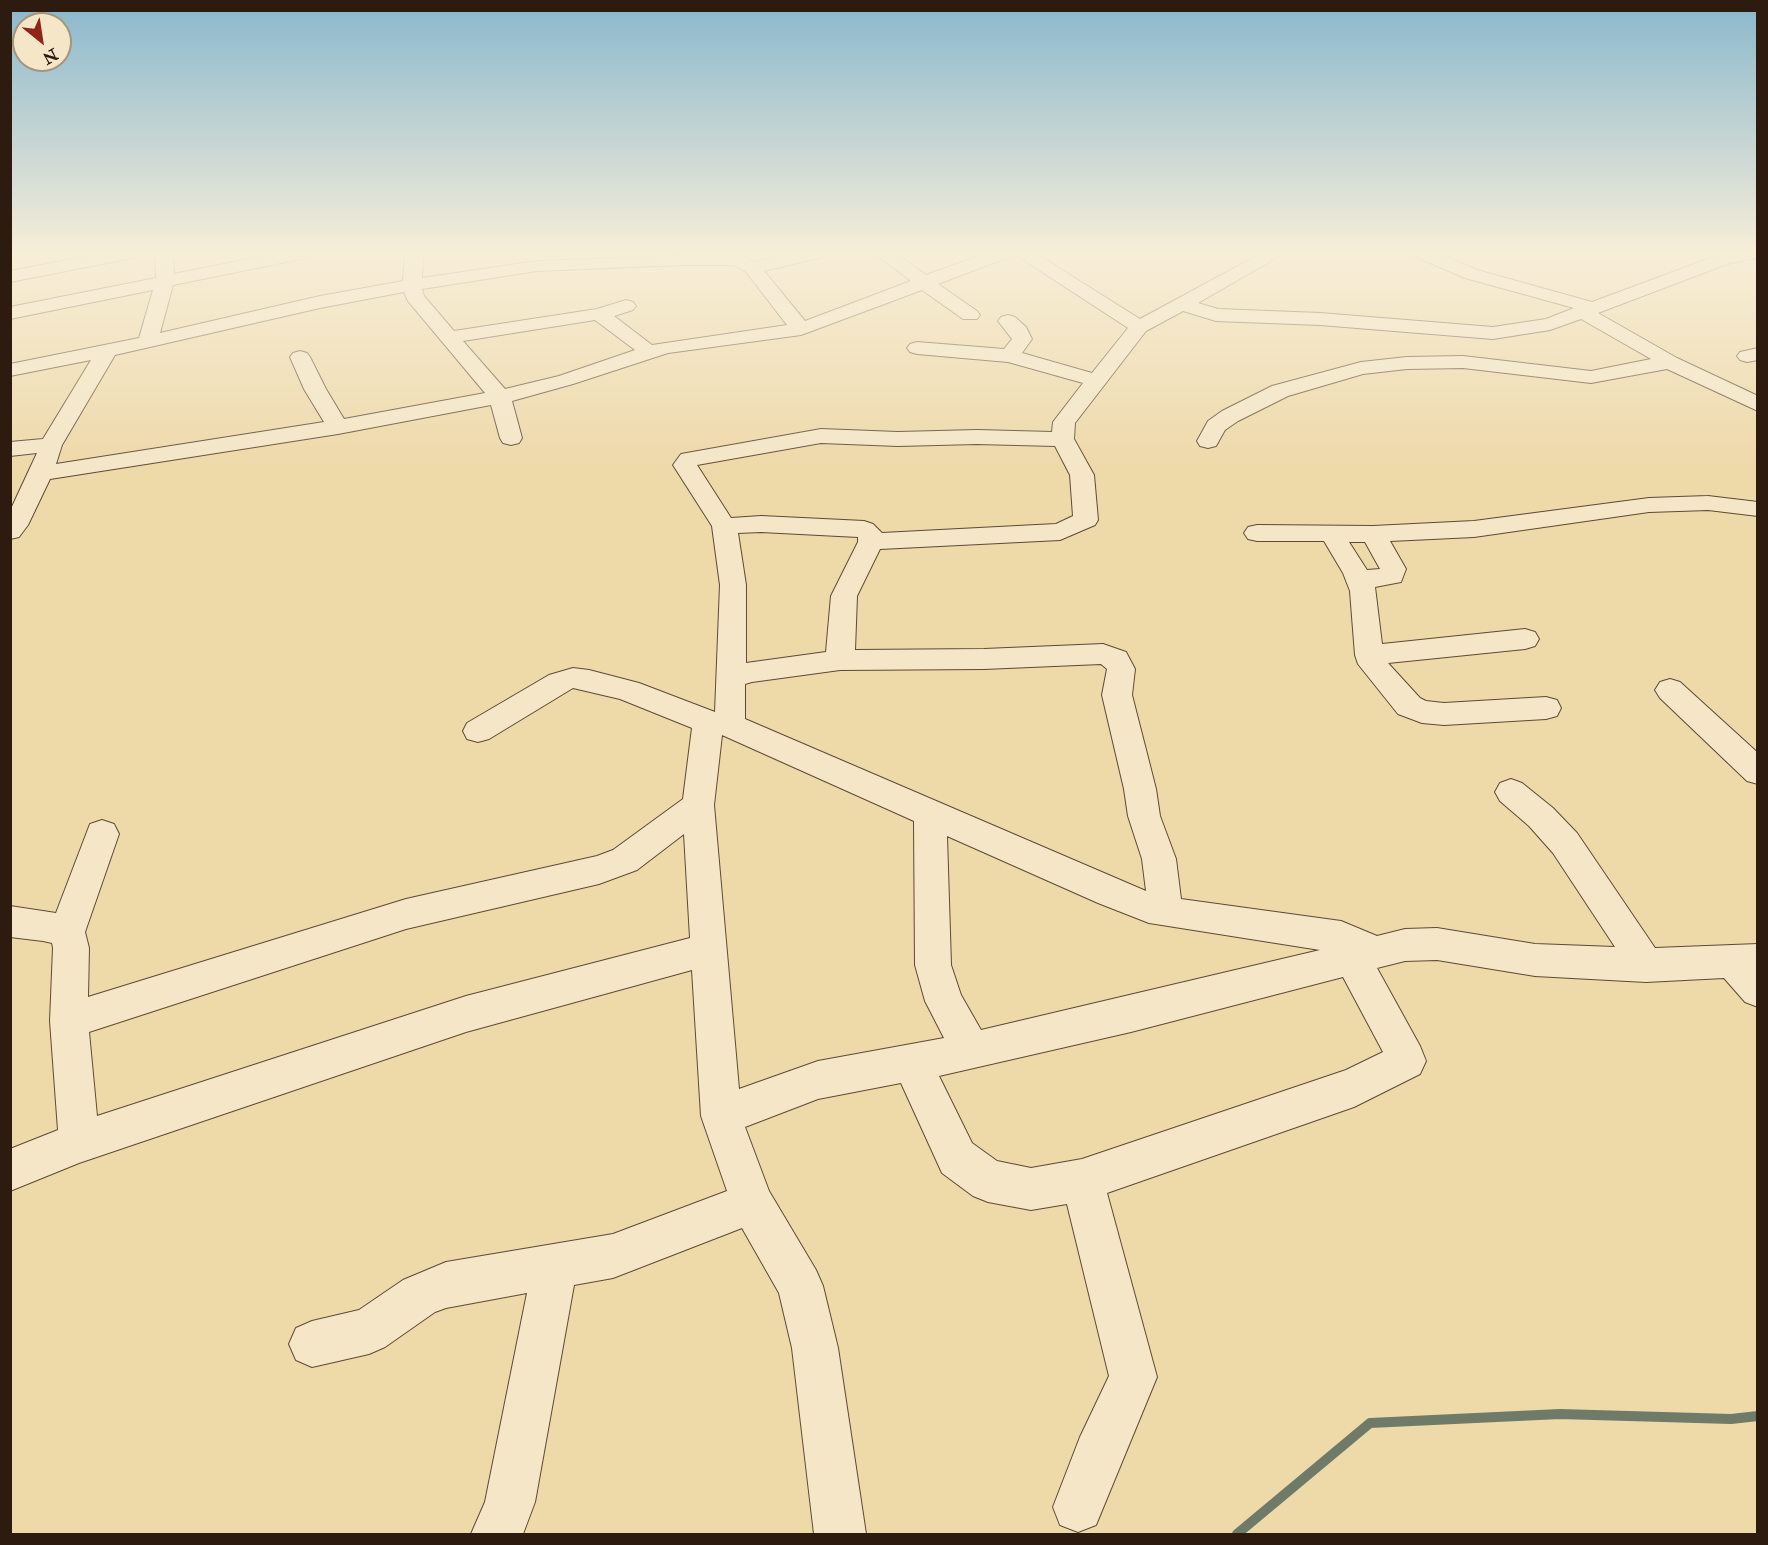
<!DOCTYPE html>
<html>
<head>
<meta charset="utf-8">
<style>
	body { margin:0 }
	#map { position:relative; width:1768px; height:1545px; overflow:hidden; background:#eed9a9; font-family:"IM FELL Double Pica",serif }
	canvas { display:block }
	.frame { position:absolute; inset:0; border:12px solid #2d1b0f; pointer-events:none }
	.north { position:absolute; left:12px; top:12px; width:60px; height:60px; box-sizing:border-box; background:#f4e6c7; border:2px solid #a4957d; border-radius:50%; rotate:150deg; font-size:16px; font-weight:700; line-height:24px; text-align:center; color:#2d1b0f }
	.north::after { content:''; display:block; margin:auto; width:21px; height:27px; background:#8f2418; clip-path:polygon(50% 0,100% 100%,50% 72%,0 100%) }
</style>
</head>
<body>
<div id="map">
<canvas width="1768" height="1545"></canvas>
<div class="frame"></div>
<div class="north">N</div>
</div>
<script>
const context = document.querySelector('canvas').getContext('2d');
context.lineJoin = 'round';
function shape(rows) {
  const path = new Path2D();
  for (const r of rows) {
    path.moveTo(r[0], r[1]);
    for (let i = 2; i < r.length; i += 2) path.lineTo(r[i], r[i + 1]);
  }
  return path;
}
function trace(path, color, width, dash) {
  context.strokeStyle = color;
  context.lineWidth = width;
  context.lineCap = dash ? 'butt' : 'round';
  context.setLineDash(dash || []);
  context.stroke(path);
}
function fillPath(path, color) {
  context.fillStyle = color;
  context.fill(path, 'evenodd');
}
trace(shape([
	[1237,1534,1370,1423,1560,1414,1731,1419,1758,1416]
]), '#6f7b68', 10);
const minor = shape([
	[103,253,142,253,133,258,10,282,10,271,103,253],
	[155,253,173,253,174,274,278,253,315,253,306,258,173,285,160,333,320,296,403,281,405,253,423,253,422,278,537,261,742,253,754,262,792,253,826,253,823,257,764,271,805,321,911,281,874,253,895,253,926,275,986,253,1012,253,1009,257,938,284,977,311,980,315,977,319,963,319,922,290,801,335,668,353,573,384,512,401,522,438,519,443,511,445,503,443,500,438,491,405,338,434,50,479,28,525,19,537,10,539,10,511,37,453,10,456,10,442,43,439,91,360,10,376,10,364,139,338,153,290,10,319,10,307,156,278,155,253],
	[683,265,734,265,746,272,787,325,652,345,614,316,633,310,636,306,633,302,626,300,597,309,454,331,424,296,422,289,537,271,683,265],
	[404,292,408,301,485,393,344,419,326,389,310,357,307,353,300,351,293,353,290,357,304,389,324,422,56,464,62,445,115,355,320,308,404,292],
	[595,320,635,350,559,376,505,389,463,341,595,320],
	[1013,253,1035,253,1140,319,1262,253,1285,253,1198,303,1218,309,1320,313,1493,327,1546,319,1574,308,1465,278,1416,257,1413,253,1438,253,1477,270,1592,302,1716,256,1727,253,1758,253,1758,257,1727,264,1598,313,1677,358,1758,396,1758,411,1667,369,1591,383,1463,368,1407,369,1363,374,1288,396,1238,421,1225,430,1216,446,1208,448,1200,446,1197,441,1208,421,1222,411,1272,386,1361,362,1407,357,1463,356,1591,371,1651,359,1581,319,1550,330,1493,339,1320,325,1216,321,1183,311,1146,331,1075,423,1074,439,1094,475,1098,520,1095,525,1060,540,880,549,857,596,855,650,984,649,1103,644,1126,652,1135,669,1132,695,1156,789,1160,816,1176,859,1181,899,1341,921,1377,936,1405,929,1437,928,1535,944,1615,947,1553,853,1529,826,1500,801,1495,792,1500,783,1511,779,1522,783,1553,808,1577,833,1655,948,1758,944,1758,1007,1745,1002,1724,978,1646,982,1535,976,1437,960,1405,961,1377,968,1420,1046,1426,1061,1420,1074,1354,1107,1107,1193,1157,1377,1096,1525,1078,1532,1060,1525,1053,1507,1080,1437,1109,1376,1067,1204,1031,1210,988,1202,973,1196,942,1173,901,1083,818,1099,745,1127,769,1191,816,1270,823,1286,838,1348,866,1534,814,1534,792,1348,779,1293,742,1228,613,1278,574,1285,535,1502,523,1534,471,1534,485,1502,527,1293,446,1308,435,1312,385,1347,369,1354,312,1367,296,1360,289,1344,296,1328,312,1321,359,1310,403,1280,446,1262,613,1234,727,1191,701,1116,692,970,466,1032,79,1163,10,1191,10,1149,58,1130,50,1021,53,948,52,943,43,941,10,937,10,906,56,913,90,824,102,820,114,824,119,834,85,932,89,948,88,997,406,899,597,856,613,850,683,799,692,728,620,699,573,688,489,739,478,742,467,739,463,731,467,723,549,675,573,668,589,670,639,683,715,712,720,585,712,526,673,465,681,454,821,429,898,432,977,430,1052,432,1053,422,1083,383,1008,362,917,354,910,352,907,348,910,344,917,342,1004,349,1012,339,998,321,1001,317,1008,315,1015,317,1026,327,1032,339,1022,353,1092,373,1128,328,1013,253],
	[821,443,898,446,977,444,1055,446,1070,475,1073,516,1056,524,882,533,873,524,864,521,761,516,731,518,697,465,821,443],
	[761,532,858,537,858,542,831,596,826,652,746,663,746,585,738,533,761,532],
	[1101,664,1107,669,1102,695,1124,789,1128,816,1142,859,1146,891,745,719,745,684,752,682,840,670,984,669,1101,664],
	[722,735,914,821,915,965,925,1001,944,1038,818,1061,739,1089,714,805,722,735],
	[684,834,690,938,466,996,97,1116,89,1032,406,929,599,884,637,870,684,834],
	[947,836,1098,903,1149,923,1320,950,981,1030,961,995,951,965,947,836],
	[1343,977,1383,1052,1346,1070,1082,1159,1031,1168,997,1161,972,1143,939,1076,1131,1032,1343,977],
	[1758,348,1758,360,1747,362,1740,360,1737,356,1740,352,1758,348],
	[1708,496,1758,502,1758,516,1708,510,1649,512,1474,537,1390,541,1406,569,1401,582,1375,587,1382,644,1525,629,1535,632,1539,639,1535,646,1525,649,1388,663,1420,698,1426,701,1444,703,1546,697,1557,700,1561,708,1557,716,1546,719,1444,725,1422,723,1398,714,1358,664,1355,655,1350,591,1343,573,1324,541,1257,541,1248,539,1244,533,1248,527,1257,525,1373,526,1474,521,1649,498,1708,496],
	[1349,542,1365,542,1380,569,1367,570,1349,542],
	[1670,679,1680,682,1758,753,1758,784,1747,781,1660,698,1655,690,1660,682,1670,679]
]);
const major = shape([
	[1747,253,1758,253,1758,259,1749,257,1747,253]
]);
trace(minor, '#5d4a36', 2);
trace(major, '#2d1b0f', 3);
fillPath(minor, '#f4e6c7');
fillPath(major, '#eed9a9');
const sky = context.createLinearGradient(0, 0, 0, 470);
sky.addColorStop(0, '#89b7cd');
sky.addColorStop(0.54, '#f7eed8');
sky.addColorStop(1, '#f7eed800');
context.fillStyle = sky;
context.fillRect(0, 0, 1768, 470);
</script>
</body>
</html>
